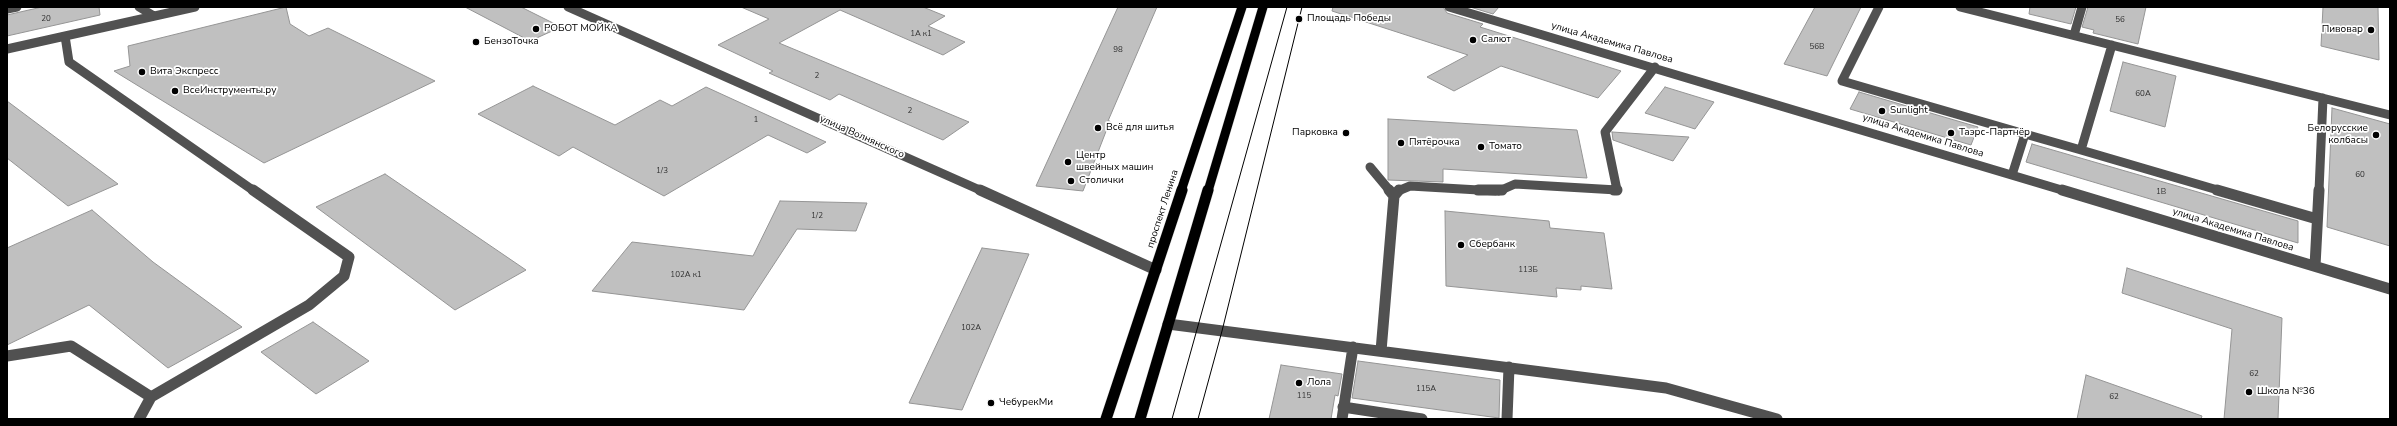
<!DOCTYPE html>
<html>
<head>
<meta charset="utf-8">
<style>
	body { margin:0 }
	#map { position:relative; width:2397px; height:426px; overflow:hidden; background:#fff; font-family:"Nunito Sans",sans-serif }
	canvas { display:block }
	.frame { position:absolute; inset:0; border:8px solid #000; pointer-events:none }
</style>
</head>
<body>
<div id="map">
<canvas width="2397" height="426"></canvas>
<div class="frame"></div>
</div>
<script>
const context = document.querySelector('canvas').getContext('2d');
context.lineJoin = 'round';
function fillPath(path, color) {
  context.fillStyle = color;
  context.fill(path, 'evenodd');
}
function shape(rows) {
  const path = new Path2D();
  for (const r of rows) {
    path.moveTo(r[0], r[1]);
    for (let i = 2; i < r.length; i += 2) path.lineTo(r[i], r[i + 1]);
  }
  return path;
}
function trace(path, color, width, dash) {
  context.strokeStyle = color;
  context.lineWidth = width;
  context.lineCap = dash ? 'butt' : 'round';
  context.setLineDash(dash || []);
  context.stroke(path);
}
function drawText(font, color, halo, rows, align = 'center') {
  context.font = font + ' "Nunito Sans",sans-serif';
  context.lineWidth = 3.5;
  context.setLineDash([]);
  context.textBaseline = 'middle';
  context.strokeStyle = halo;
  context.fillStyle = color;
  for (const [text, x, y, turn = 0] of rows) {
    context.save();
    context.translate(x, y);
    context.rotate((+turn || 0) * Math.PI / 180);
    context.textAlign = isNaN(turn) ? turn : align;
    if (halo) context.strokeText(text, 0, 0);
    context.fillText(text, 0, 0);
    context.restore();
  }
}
const building = shape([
	[42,7,99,7,100,15,7,36,7,15,42,7],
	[286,7,290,24,309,36,328,28,435,81,264,163,114,71,130,66,128,46,286,7],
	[465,7,521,7,561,27,530,41,465,7],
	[741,7,923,7,945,16,928,26,965,42,943,55,840,10,779,43,969,122,943,140,839,94,830,100,769,73,773,71,718,45,769,19,741,7],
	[1118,7,1157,7,1108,121,1110,121,1083,191,1036,186,1118,7],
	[1333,7,1443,7,1447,13,1483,24,1480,27,1621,71,1598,98,1501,66,1454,91,1427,77,1468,55,1332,11,1333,7],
	[1470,7,1499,7,1493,14,1470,7],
	[1815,7,1861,7,1827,76,1784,64,1815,7],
	[2030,7,2076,7,2071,24,2029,14,2030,7],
	[2088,7,2146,7,2138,44,2093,33,2094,30,2082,27,2088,7],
	[2323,7,2378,7,2379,60,2321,46,2323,7],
	[2123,62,2176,76,2165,127,2110,111,2123,62],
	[533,86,615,125,660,100,672,106,706,87,826,142,807,153,768,135,664,196,573,147,559,156,478,114,533,86],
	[1665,87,1714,102,1695,129,1645,113,1665,87],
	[1859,92,1978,127,1971,145,1850,109,1859,92],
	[7,101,118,184,68,206,7,158,7,101],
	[2332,108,2390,124,2390,246,2327,227,2332,108],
	[1388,119,1577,130,1587,178,1443,169,1443,182,1388,180,1388,119],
	[1612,132,1689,137,1673,161,1613,140,1612,132],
	[2032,144,2298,221,2298,243,2026,162,2032,144],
	[385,174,526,270,455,310,316,207,385,174],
	[780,201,867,203,856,231,797,229,744,310,592,291,632,242,753,256,780,201],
	[92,210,153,262,242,327,168,368,89,305,7,345,7,248,92,210],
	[1445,211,1549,221,1550,228,1604,233,1612,289,1581,286,1581,290,1556,288,1557,297,1446,286,1445,211],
	[982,248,1029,254,962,410,909,403,982,248],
	[2127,268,2282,318,2278,419,2224,419,2232,329,2122,293,2127,268],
	[313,322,369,361,316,394,261,352,313,322],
	[1358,361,1500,380,1499,418,1352,398,1358,361],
	[1281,365,1342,374,1338,396,1335,395,1331,419,1269,419,1281,365],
	[2086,375,2202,416,2201,419,2077,419,2086,375]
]);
fillPath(building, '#c0c0c0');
trace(building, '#959595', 1);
const majorFar1 = shape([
	[1181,191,1242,7],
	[1208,191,1263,7]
]);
const major = shape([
	[1106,419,1182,190],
	[1140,419,1208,190]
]);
trace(majorFar1, '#dbdbdb', 10);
trace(major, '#dbdbdb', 12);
trace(shape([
	[139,7,154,16],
	[568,7,982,191],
	[1449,7,2065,191],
	[1879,7,1842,81,2025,134,2012,175],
	[1960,7,2390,115],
	[7,9,17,7],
	[2074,35,2082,7],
	[65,36,69,62,254,191],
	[7,49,195,7],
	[2025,134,2081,150,2112,45],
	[2081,150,2221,191],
	[1370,167,1390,191],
	[1398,191,1410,186,1496,191],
	[1499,191,1515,184,1617,190,1605,132,1655,67],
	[2319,191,2323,98]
]), '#515151', 9);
trace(shape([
	[980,190,1156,270],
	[1389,190,1394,196],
	[1478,190,1502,190],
	[1614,190,1617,190],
	[2062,190,2390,289],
	[2217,190,2317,219],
	[2315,266,2319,190],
	[1168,324,1666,388,1777,419],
	[1381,351,1394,196,1399,190],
	[7,356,71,346,151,397],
	[1343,407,1422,419],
	[139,419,151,397,309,305,344,276,349,257,253,190],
	[1342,419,1353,347],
	[1507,419,1509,367]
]), '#515151', 11);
trace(majorFar1, '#000', 9);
trace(major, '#000', 11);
trace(shape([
	[1172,419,1287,7],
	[1198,419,1222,331,1302,7]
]), '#000', 1);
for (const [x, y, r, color] of [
	[1299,19,4,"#000"],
	[536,29,4,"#000"],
	[2371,30,4,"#000"],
	[1473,40,4,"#000"],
	[476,42,4,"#000"],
	[142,72,4,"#000"],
	[175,91,4,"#000"],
	[1882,111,4,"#000"],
	[1098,128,4,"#000"],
	[1346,133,4,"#000"],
	[1951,133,4,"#000"],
	[2376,135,4,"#000"],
	[1401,143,4,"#000"],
	[1481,147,4,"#000"],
	[1068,162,4,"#000"],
	[1071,181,4,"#000"],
	[1461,245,4,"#000"],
	[1299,383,4,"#000"],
	[2249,392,4,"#000"],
	[991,403,4,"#000"]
]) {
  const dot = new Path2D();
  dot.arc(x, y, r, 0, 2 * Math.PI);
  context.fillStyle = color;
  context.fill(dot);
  trace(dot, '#fff', 1.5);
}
drawText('8px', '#303030', null, [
	["20",46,19],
	["56",2120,20],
	["1А к1",921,34],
	["56В",1817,47],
	["98",1118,50],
	["2",817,76],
	["60А",2143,94],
	["2",910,111],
	["1",756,120],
	["1/3",662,171],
	["60",2360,175],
	["1В",2161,192],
	["1/2",817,216],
	["113Б",1528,270],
	["102А к1",686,275],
	["102А",971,328],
	["62",2254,374],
	["115А",1426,389],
	["115",1304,396],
	["62",2114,397]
]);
drawText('10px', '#000', '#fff', [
	["Площадь Победы",1307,19],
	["РОБОТ МОЙКА",544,29],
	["Пивовар",2363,30,"right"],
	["Салют",1481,40],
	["БензоТочка",484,42],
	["Вита Экспресс",150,72],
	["ВсеИнструменты.ру",183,91],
	["Sunlight",1890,111],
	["Всё для шитья",1106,128],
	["Белорусские",2368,129,"right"],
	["колбасы",2368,141,"right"],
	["Парковка",1338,133,"right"],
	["Таэрс-Партнёр",1959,133],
	["Пятёрочка",1409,143],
	["Томато",1489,147],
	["Центр",1076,156],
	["швейных машин",1076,168],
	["Столички",1079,181],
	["Сбербанк",1469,245],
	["Лола",1307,383],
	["Школа №36",2257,392],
	["ЧебурекМи",999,403]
], 'left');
drawText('10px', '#000', '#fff', [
	["улица Академика Павлова",1612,43,16],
	["улица Академика Павлова",1923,136,17],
	["улица Волнянского",862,137,24],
	["проспект Ленина",1163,209,-72],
	["улица Академика Павлова",2233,230,17]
]);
</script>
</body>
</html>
